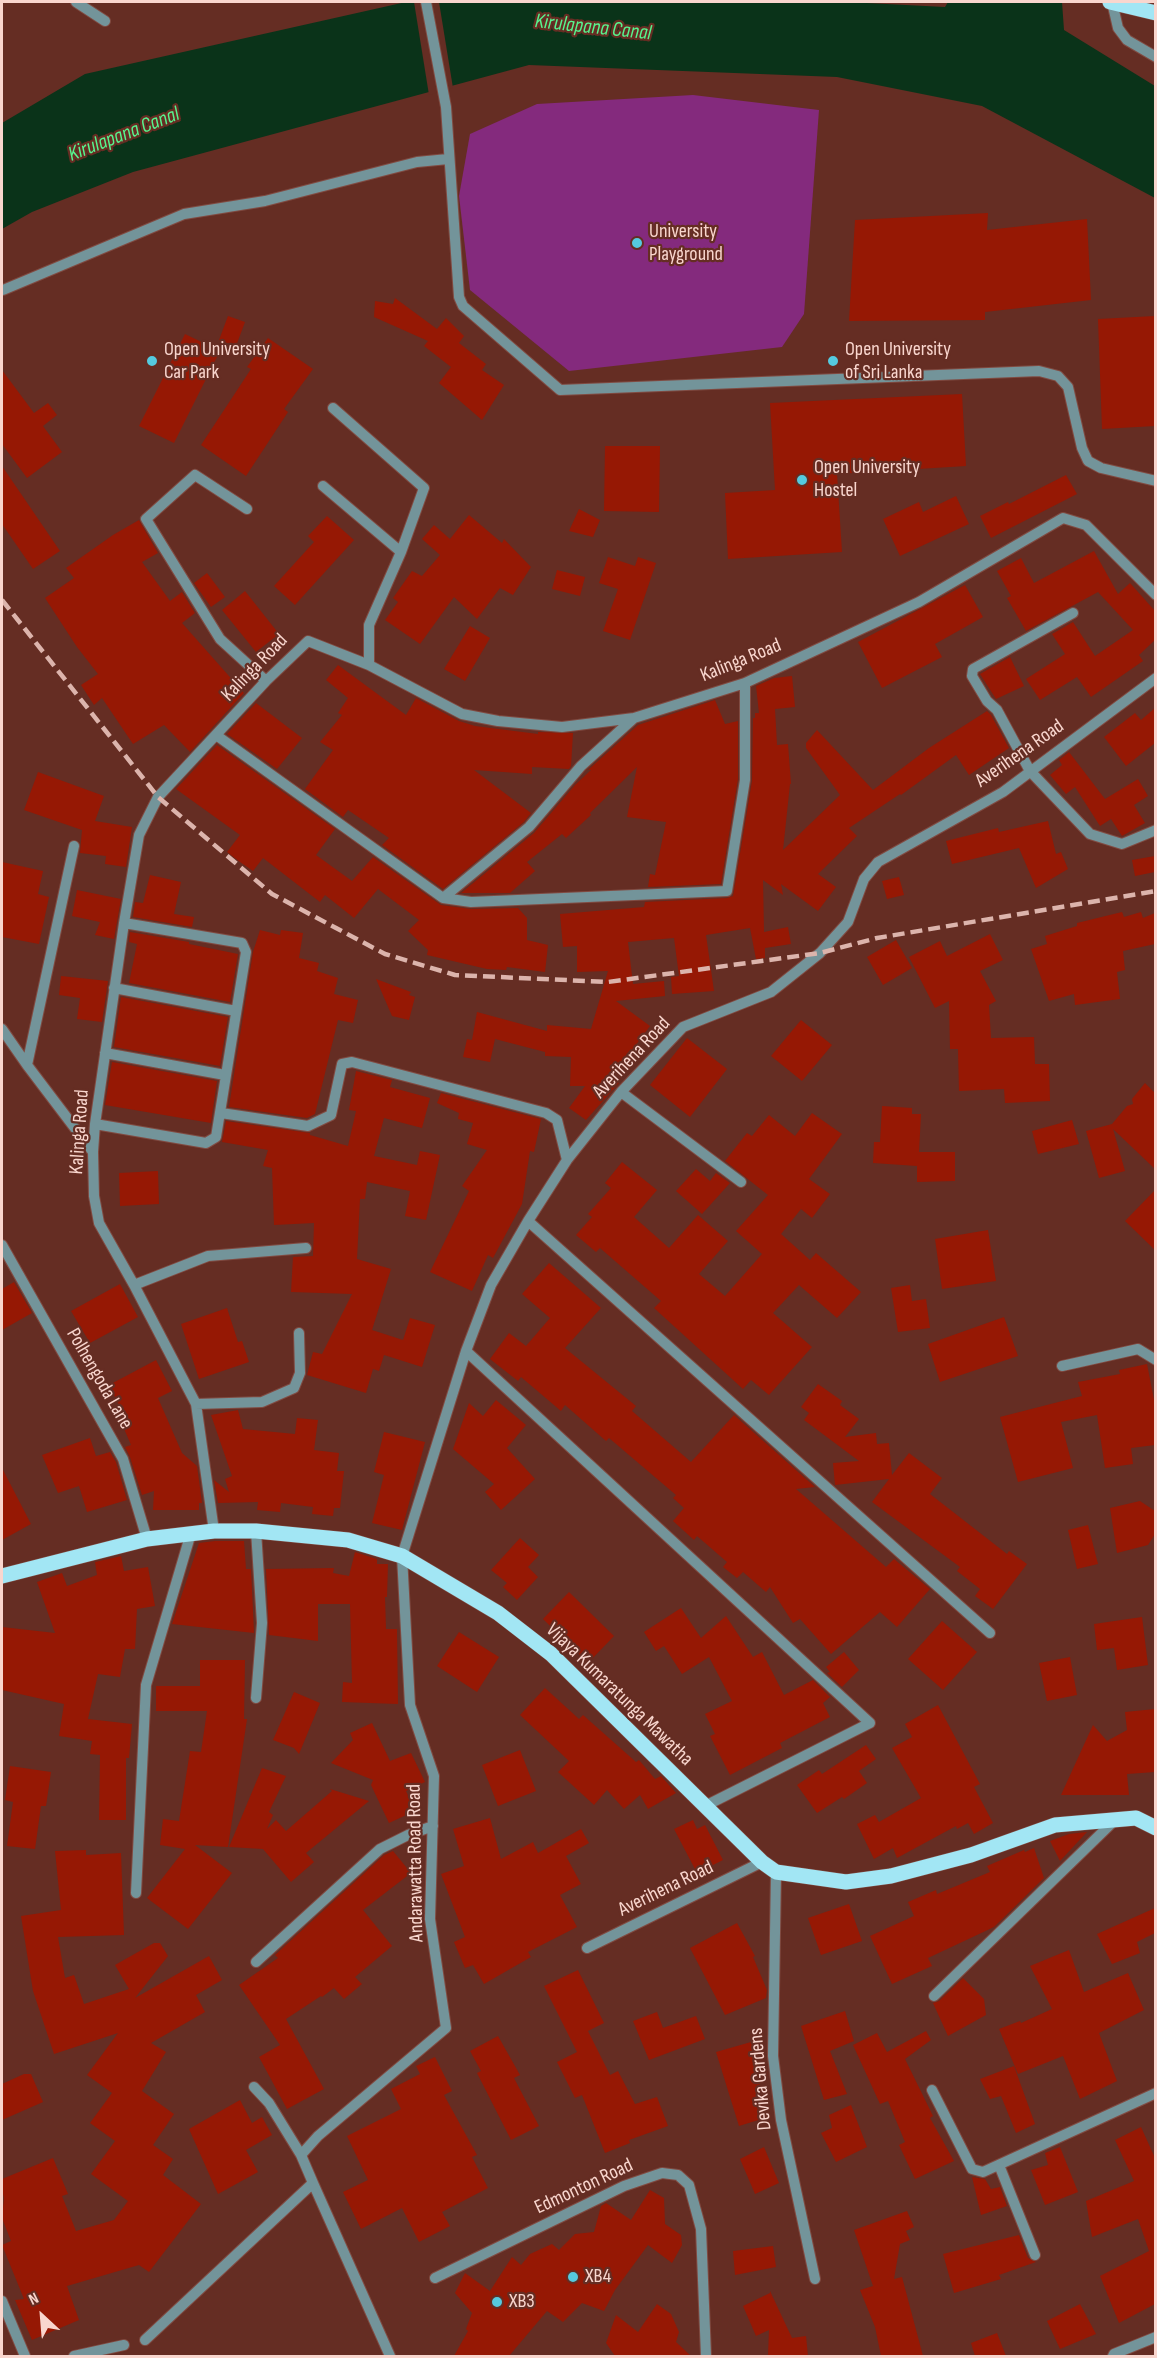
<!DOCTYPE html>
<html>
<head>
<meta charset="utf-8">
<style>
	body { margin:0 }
	#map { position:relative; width:1157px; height:2358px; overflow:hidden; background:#652d23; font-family:"Sofia Sans Condensed",sans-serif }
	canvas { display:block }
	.frame { position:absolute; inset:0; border:3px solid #f9d6ce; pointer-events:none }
	.north { position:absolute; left:12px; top:2286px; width:60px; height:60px; -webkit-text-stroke:4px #652d23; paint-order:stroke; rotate:334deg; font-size:16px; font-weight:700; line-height:24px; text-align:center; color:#f9d6ce }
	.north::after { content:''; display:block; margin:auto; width:21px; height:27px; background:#f9d6ce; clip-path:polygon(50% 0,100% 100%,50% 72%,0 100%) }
</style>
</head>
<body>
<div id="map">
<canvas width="1157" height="2358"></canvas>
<div class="frame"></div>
<div class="north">N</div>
</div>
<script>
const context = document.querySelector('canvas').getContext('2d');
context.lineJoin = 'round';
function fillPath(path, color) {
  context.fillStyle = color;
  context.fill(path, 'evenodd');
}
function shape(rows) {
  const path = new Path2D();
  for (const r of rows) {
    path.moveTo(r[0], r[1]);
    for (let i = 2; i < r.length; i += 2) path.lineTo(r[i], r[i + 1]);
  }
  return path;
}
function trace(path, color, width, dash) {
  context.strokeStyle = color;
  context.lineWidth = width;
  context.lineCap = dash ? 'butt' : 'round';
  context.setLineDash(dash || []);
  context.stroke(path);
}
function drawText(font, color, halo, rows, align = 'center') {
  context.font = font + ' "Sofia Sans Condensed",sans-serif';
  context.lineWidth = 4.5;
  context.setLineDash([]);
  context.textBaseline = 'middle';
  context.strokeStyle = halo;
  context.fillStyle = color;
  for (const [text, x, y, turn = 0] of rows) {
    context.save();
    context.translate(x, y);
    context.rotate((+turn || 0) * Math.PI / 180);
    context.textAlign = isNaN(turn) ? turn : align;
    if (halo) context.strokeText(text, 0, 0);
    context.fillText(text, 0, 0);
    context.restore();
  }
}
fillPath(shape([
	[693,95,819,110,804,314,782,347,569,371,470,290,459,196,470,134,537,104]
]), '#842a7d');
fillPath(shape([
	[406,2,847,2,945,7,948,2,1062,2,1064,30,1155,86,1155,198,982,106,837,77,529,65,133,172,32,212,2,229,2,123,85,74]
]), '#0a3319');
fillPath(shape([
	[414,2,439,2,453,88,429,95]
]), '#652d23');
fillPath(shape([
	[988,213,987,230,1087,219,1091,300,985,312,985,320,849,321,855,220],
	[395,298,437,329,446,318,464,336,459,343,486,364,482,370,504,385,482,420,439,383,451,367,424,346,428,341,374,317,375,301,393,304],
	[228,316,245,322,236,346,219,340],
	[1155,316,1155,426,1102,429,1098,319],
	[185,334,220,351,174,443,139,426],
	[268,338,313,369,284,409,288,412,246,476,201,445,251,369,247,367],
	[2,370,34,413,48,403,57,415,43,426,62,452,27,478,2,444],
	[962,394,966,466,837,474,842,552,728,559,725,493,775,490,770,403],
	[605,446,660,446,659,512,604,511],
	[2,466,60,551,33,569,2,524],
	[1066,475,1077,494,991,538,980,516,1008,502,1009,504],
	[956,496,969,524,900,556,883,519,919,502,923,512],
	[579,509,600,520,593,537,569,531],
	[469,515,502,543,504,539,531,567,513,595,500,588,477,619,454,597,420,644,385,620,398,602,393,598,412,571,422,576,440,555,422,539,434,525,450,539],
	[327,516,354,540,295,605,274,586,314,542,308,536],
	[139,520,158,553,142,562,170,601,182,592,195,613,182,623,244,693,190,752,164,725,133,744,102,698,94,705,81,685,98,674,77,647,45,598,74,578,66,568,113,535],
	[1094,551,1118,594,1130,583,1155,611,1155,640,1139,655,1143,661,1091,697,1077,677,1040,700,1026,679,1065,654,1052,634,1073,622,1095,656,1133,630,1098,592,1026,631,1007,598,1011,596,997,571,1021,558,1034,583],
	[608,557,635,566,638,557,656,563,630,640,603,631,618,589,599,583],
	[557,570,585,577,580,596,552,589],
	[207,573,225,597,211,607,194,583],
	[965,585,983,617,935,644,942,657,882,688,858,642],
	[245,591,279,634,256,652,222,610],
	[470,626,490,638,465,681,444,669],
	[1010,657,1024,686,996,699,980,674],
	[338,665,406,715,416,698,459,721,475,726,538,734,538,732,573,733,571,766,569,769,532,767,532,774,474,770,531,813,524,822,443,889,382,845,389,838,348,810,343,817,305,789,333,750,320,742,342,715,338,713,348,698,326,680],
	[792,676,795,707,775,709,777,745,788,744,791,784,790,784,783,850,840,795,806,748,806,743,817,730,873,790,929,748,987,711,991,715,1009,748,969,775,956,755,901,795,900,794,849,828,857,836,818,874,836,887,818,911,781,884,783,895,763,880,764,932,788,927,791,944,765,948,765,958,756,959,750,928,706,935,714,991,672,994,671,977,679,976,674,938,628,942,633,984,664,981,665,996,616,1001,650,1026,612,1077,619,1083,586,1120,569,1108,585,1086,570,1086,571,1057,545,1056,545,1052,495,1039,490,1062,463,1057,467,1039,472,1040,477,1012,547,1031,547,1025,591,1029,608,971,577,972,577,946,563,947,560,914,644,907,645,902,727,898,733,896,752,781,753,718,755,718,755,713,759,713,756,686,774,678],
	[715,700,725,724,738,721,738,779,721,884,648,887,650,874,655,875,666,822,627,817,637,767,590,813,591,815,566,838,562,834,527,862,535,871,510,893,461,893,534,833,575,785,591,770,588,770,638,725],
	[256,703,302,738,277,769,227,734],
	[1155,708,1155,743,1126,766,1104,737,1135,713,1141,720],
	[217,745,335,829,316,855,352,881,373,857,441,905,471,909,518,908,527,918,527,940,548,945,545,972,507,967,506,970,487,969,427,955,428,950,408,931,419,920,378,889,354,918,325,895,320,902,263,858,253,871,240,862,227,852,240,835,176,789],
	[1069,752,1105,799,1138,779,1148,796,1134,805,1145,823,1122,836,1111,819,1100,826,1075,787,1066,794,1050,775,1062,765,1059,760],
	[38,772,104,796,95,821,132,827,126,867,105,864,106,856,80,853,82,830,24,810],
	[1048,821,1056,854,1061,852,1068,869,1036,888,1019,848,952,864,946,841,998,828,999,832],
	[1155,856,1155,872,1135,876,1132,860],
	[2,862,43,871,38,894,49,897,39,944,2,937],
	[150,875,181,882,174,914,194,917,192,927,133,917,135,902,143,903],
	[899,877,904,895,887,899,882,881],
	[77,890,121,899,114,939,95,935,100,922,72,916],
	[1122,912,1124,917,1141,912,1143,918,1155,913,1155,944,1123,951,1125,970,1117,972,1120,999,1075,1005,1074,994,1049,1001,1031,949,1047,944,1045,936,1077,926,1077,923],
	[260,930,280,935,281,930,303,933,299,958,319,963,317,971,338,978,334,994,358,1000,353,1023,338,1020,315,1114,307,1118,229,1107,253,952],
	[130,932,189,942,189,944,238,954,230,1002,129,983,137,944,129,942],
	[990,934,1003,960,980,971,996,1001,989,1005,991,1038,1034,1037,1035,1064,1049,1064,1050,1101,1005,1103,1004,1089,959,1091,958,1049,950,1049,949,1001,935,1008,909,957,940,941,947,956],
	[896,940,912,968,883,985,867,957],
	[61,976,108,981,102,1022,77,1019,80,998,59,995],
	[376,979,411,992,409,995,415,997,409,1020,392,1016],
	[121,997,228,1017,220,1066,114,1047],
	[801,1020,832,1045,802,1081,771,1056],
	[687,1038,727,1069,690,1117,650,1085],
	[112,1062,217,1081,211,1123,105,1105],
	[356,1071,392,1080,390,1087,430,1098,422,1128,384,1118,374,1156,417,1165,420,1151,440,1155,426,1220,405,1216,410,1191,367,1182,365,1199,360,1199,357,1259,391,1269,372,1330,403,1340,410,1318,435,1325,422,1367,384,1355,379,1371,373,1369,366,1393,307,1375,313,1352,322,1354,352,1294,291,1292,293,1257,313,1256,314,1223,274,1225,272,1168,263,1166,268,1150,222,1142,226,1121,310,1133,310,1135,348,1146,356,1111,349,1110],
	[1145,1083,1155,1093,1155,1169,1113,1129,1125,1171,1099,1178,1086,1131,1112,1124,1127,1106,1133,1104,1132,1099],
	[441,1093,541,1119,534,1152,530,1151,522,1204,493,1258,488,1255,472,1291,430,1272,469,1191,462,1186,487,1150,467,1144,473,1123,458,1119,459,1113,437,1103],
	[882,1106,912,1108,912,1114,921,1114,919,1152,955,1152,955,1181,917,1182,917,1166,873,1163,874,1142,880,1142],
	[812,1113,842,1134,809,1179,830,1194,812,1218,801,1209,781,1234,810,1260,816,1253,861,1292,837,1318,799,1285,773,1313,812,1347,769,1395,751,1380,743,1389,654,1308,661,1301,600,1248,596,1252,576,1235,592,1217,588,1214,611,1188,605,1183,622,1162,657,1190,634,1217,669,1248,698,1215,728,1241,699,1274,725,1296,762,1254,736,1231,768,1195,725,1161,747,1133,752,1136,769,1115,795,1136],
	[1072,1120,1079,1144,1038,1154,1032,1131],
	[696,1169,710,1181,716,1173,730,1183,702,1214,676,1191],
	[158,1171,159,1204,120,1206,119,1173],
	[1155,1190,1155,1250,1125,1221],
	[988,1230,996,1281,942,1289,935,1239],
	[549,1263,601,1308,565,1348,636,1406,632,1411,691,1462,734,1415,815,1487,796,1489,886,1567,894,1559,930,1589,897,1627,880,1612,831,1654,800,1619,793,1623,770,1587,766,1592,743,1572,737,1578,723,1567,727,1562,697,1536,694,1540,673,1521,684,1508,673,1498,676,1495,609,1438,606,1441,565,1405,561,1411,521,1377,518,1381,490,1359,509,1333,526,1346,550,1318,522,1294],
	[14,1282,32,1313,2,1330,2,1289],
	[120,1284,138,1317,90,1343,71,1311],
	[910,1285,912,1301,926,1299,930,1328,898,1332,891,1288],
	[227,1308,238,1342,242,1341,249,1362,199,1379,181,1324],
	[1004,1317,1018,1356,940,1382,928,1344],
	[156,1360,172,1391,158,1398,182,1453,197,1466,202,1503,199,1503,199,1510,153,1510,154,1491,142,1495,130,1457,125,1447,131,1445,122,1424,127,1421,109,1385],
	[1147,1364,1155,1405,1155,1445,1131,1448,1133,1464,1105,1468,1097,1415,1061,1422,1073,1468,1018,1482,1000,1417,1082,1396,1078,1382,1120,1374,1119,1370],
	[818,1384,842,1401,840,1405,859,1419,845,1437,876,1433,877,1444,889,1443,892,1475,909,1453,942,1478,930,1494,1007,1554,1009,1551,1027,1564,993,1609,975,1596,980,1589,957,1571,960,1567,872,1502,889,1479,835,1485,833,1463,859,1461,804,1420,809,1413,801,1407],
	[496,1400,526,1425,507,1448,535,1479,501,1510,485,1492,494,1484,453,1449,469,1403,483,1416],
	[238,1410,243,1429,295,1434,297,1418,318,1420,314,1450,339,1453,337,1471,344,1471,340,1508,334,1508,333,1516,312,1514,313,1507,281,1503,280,1512,257,1510,258,1502,218,1503,214,1480,229,1492,225,1479,232,1476,211,1415],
	[384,1432,425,1442,402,1530,372,1523,384,1475,374,1472],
	[90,1438,96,1456,110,1452,116,1462,127,1500,87,1512,79,1486,58,1493,42,1455],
	[2,1468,31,1524,2,1540],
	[1140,1501,1155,1511,1155,1534,1148,1545,1117,1553,1110,1508],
	[1088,1525,1098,1564,1077,1569,1068,1530],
	[520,1538,539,1555,528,1567,538,1577,517,1600,503,1587,507,1583,491,1570],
	[215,1541,244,1541,246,1569,251,1569,254,1633,172,1624,199,1543],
	[355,1552,377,1559,377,1564,388,1564,387,1597,385,1597,386,1629,397,1629,398,1704,342,1702,343,1682,352,1683,350,1604,318,1604,318,1641,269,1635,266,1569,334,1568,333,1573,349,1576],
	[121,1556,124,1571,148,1567,155,1606,137,1609,135,1649,125,1649,120,1677,98,1674,88,1719,132,1724,129,1758,126,1758,126,1820,99,1820,100,1755,90,1754,92,1741,59,1736,64,1704,2,1690,2,1627,55,1633,37,1582,62,1573,67,1586,97,1575,95,1562],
	[569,1592,614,1636,588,1663,543,1619],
	[681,1608,701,1638,726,1616,753,1657,762,1652,784,1695,813,1680,830,1697,823,1703,830,1717,780,1743,782,1748,730,1775,710,1736,715,1734,705,1714,732,1701,709,1657,682,1674,664,1646,656,1651,644,1632],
	[1142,1617,1148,1665,1117,1670,1114,1648,1097,1650,1094,1624],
	[942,1621,977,1652,943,1690,908,1659],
	[459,1632,499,1657,477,1692,437,1666],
	[844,1652,859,1670,842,1687,827,1673,830,1672,826,1667],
	[1070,1657,1077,1695,1047,1701,1039,1663],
	[200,1660,245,1660,244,1719,247,1719,228,1847,195,1845,232,1873,188,1929,147,1898,185,1849,160,1845,163,1819,179,1821,190,1751,201,1752,207,1711,156,1711,156,1686,200,1686],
	[545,1688,579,1719,583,1715,636,1762,639,1760,655,1779,661,1776,676,1793,648,1809,640,1795,624,1809,607,1790,594,1805,558,1772,569,1761,520,1715],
	[294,1692,320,1703,299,1754,294,1748,273,1740],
	[938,1705,980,1784,974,1787,993,1823,974,1834,968,1823,957,1829,956,1826,897,1858,893,1848,874,1859,857,1824,875,1815,879,1822,921,1798,892,1748,912,1737,905,1724],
	[1155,1709,1155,1772,1127,1774,1129,1795,1061,1795,1093,1725,1107,1741,1127,1730,1125,1712],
	[372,1723,390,1761,411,1753,425,1782,406,1791,415,1811,389,1823,371,1785,373,1780,331,1763,353,1740,350,1733],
	[866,1745,876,1759,859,1771,867,1783,844,1799,842,1797,817,1813,797,1785,819,1770,822,1774],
	[520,1750,536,1791,498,1806,482,1765],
	[10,1766,51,1772,46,1806,41,1806,35,1849,7,1846,13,1802,5,1800],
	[262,1768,286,1776,269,1812,273,1815,267,1829,276,1820,286,1831,332,1791,330,1789,369,1801,306,1853,314,1862,291,1882,263,1849,229,1847],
	[490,1818,501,1859,533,1842,538,1853,581,1829,589,1843,566,1856,581,1884,560,1895,577,1927,528,1952,531,1957,484,1984,473,1965,465,1968,454,1942,465,1937,441,1874,464,1866,453,1829],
	[693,1820,697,1829,705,1825,723,1860,697,1873,674,1829],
	[1087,1832,1060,1861,1050,1841,1069,1834],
	[1034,1848,1044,1878,994,1927,928,1958,932,1966,892,1984,870,1936,914,1916,908,1902,936,1890,937,1894,990,1872,987,1866,1024,1850,1025,1852],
	[86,1850,86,1855,121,1853,124,1935,58,1937,65,1978,74,1975,84,2004,129,1989,115,1965,154,1943,160,1943,168,1956,135,1998,209,1956,222,1980,196,1995,205,2012,151,2043,166,2052,142,2091,174,2114,153,2145,173,2159,163,2175,201,2204,149,2272,139,2265,67,2286,79,2320,32,2340,15,2300,24,2299,2,2245,11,2241,2,2218,4,2198,2,2190,2,2179,53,2158,68,2194,62,2196,76,2231,114,2220,128,2201,91,2174,115,2141,90,2123,112,2093,87,2075,118,2033,54,2054,33,1991,21,1916,61,1910,55,1851],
	[393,1851,411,1873,363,1910,392,1946,355,1977,362,1984,344,1999,334,1988,322,1997,321,1996,286,2019,324,2089,287,2109,259,2057,280,2045,239,1985,278,1958,275,1955,384,1855],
	[849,1904,862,1941,821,1955,808,1918],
	[1155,1908,1155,1933,1137,1942,1140,1953,1112,1964,1097,1934],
	[737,1923,755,1956,753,1957,767,1990,766,1998,725,2015,690,1948],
	[1069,1950,1084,1992,1128,1973,1144,2010,1099,2033,1117,2081,1080,2099,1063,2056,1018,2074,999,2029,1020,2021,1021,2023,1052,2009,1030,1966],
	[578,1970,604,2023,588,2031,610,2075,618,2071,635,2104,657,2097,668,2126,629,2140,630,2143,605,2153,582,2095,575,2098,557,2062,577,2052,544,1986],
	[963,1978,984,1999,986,2015,948,2036,933,2003,939,2001],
	[845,2011,854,2041,830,2051,847,2094,824,2100,801,2026],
	[657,2012,663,2028,696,2016,705,2039,649,2060,633,2021],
	[926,2031,931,2040,905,2059,933,2116,930,2118,954,2161,915,2179,899,2145,905,2142,888,2101,880,2104,853,2045,877,2033,887,2052],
	[498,2036,520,2075,514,2078,539,2126,511,2140,477,2073,481,2071,470,2051],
	[758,2040,767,2070,768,2079,759,2081,768,2117,739,2126,716,2052],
	[435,2057,452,2091,444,2095,477,2155,472,2157,488,2188,442,2212,450,2226,419,2242,402,2208,361,2229,343,2192,368,2180,347,2136,401,2109,391,2089,420,2074,416,2066],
	[1014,2066,1035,2124,1016,2133,1001,2096,990,2099,980,2079],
	[24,2074,31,2074,43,2102,2,2120,2,2084],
	[240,2100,252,2123,262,2117,272,2135,246,2150,258,2172,218,2194,189,2129],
	[851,2105,867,2147,836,2162,821,2133,832,2128,829,2115],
	[1141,2127,1155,2158,1155,2304,1119,2323,1100,2276,1149,2251,1138,2219,1092,2237,1086,2201,1134,2181,1115,2140],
	[764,2147,779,2183,755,2194,740,2159],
	[1060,2147,1078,2192,1045,2205,1031,2170,1048,2165,1045,2153],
	[972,2177,985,2179,991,2189,1000,2187,1007,2206,981,2215],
	[650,2190,664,2198,665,2224,681,2235,682,2245,672,2263,648,2245,615,2290,604,2311,582,2303,563,2322,547,2311,509,2356,454,2356,468,2331,466,2329,472,2313,455,2293,465,2273,490,2291,512,2257,521,2265,530,2254,552,2244,559,2250,575,2234,594,2232,601,2206,606,2203,631,2220],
	[907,2211,914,2227,906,2231,910,2240,900,2244,894,2279,902,2277,923,2356,881,2356,875,2327,860,2290,873,2286,854,2230],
	[1019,2235,1028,2258,1036,2262,999,2275,1001,2279,954,2293,943,2254],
	[773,2246,776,2267,735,2275,733,2251],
	[770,2291,792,2338,806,2336,808,2356,768,2356,769,2330,756,2336,743,2306,770,2293],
	[657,2304,671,2314,679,2332,676,2342,691,2356,615,2356,606,2343,616,2315,638,2332],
	[1080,2304,1096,2334,1060,2349,1047,2321],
	[997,2333,1006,2356,975,2356,971,2343]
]), '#961804');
const minor = shape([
	[76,2,105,21],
	[426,2,446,107,459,297,463,306,560,390,1039,371,1058,376,1068,387,1082,448,1088,461,1101,468,1156,481],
	[1112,2,1118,28,1127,40,1156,57],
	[3,290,184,214,265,201,417,162,448,159],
	[333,408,424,488,401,552],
	[323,486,401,552,369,625,369,665],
	[247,509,195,475,146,519,220,639,266,681],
	[1073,613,973,669,972,676,987,701,997,710,1030,771,1090,834,1122,844,1156,830],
	[216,735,443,898,529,827,581,766,634,718],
	[443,898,471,902,727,891,745,780,745,683],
	[114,988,236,1011],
	[2,1029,27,1065,93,1152],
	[105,1053,225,1075],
	[27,1065,74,846],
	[621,1092,741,1182],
	[221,1113,308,1126,331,1115,342,1064,352,1062,546,1113,557,1120,567,1160],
	[95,1124,206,1143,216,1137,246,952,242,943,124,923],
	[528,1221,990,1633],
	[2,1245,123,1459,147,1539],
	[134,1285,208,1256,306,1248],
	[466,1351,870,1723,705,1806],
	[1062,1366,1138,1349,1156,1360],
	[196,1404,262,1402,294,1388,300,1373,299,1333],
	[214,1531,196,1404,134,1285,99,1223,94,1196,93,1152,95,1124,124,923,139,835,158,797,266,681,308,641,369,665,462,714,498,721,562,727,634,718,745,683,919,602,1063,518,1086,525,1156,595],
	[256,1531,262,1623,256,1698],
	[776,1872,773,2056,781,2120,815,2279],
	[136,1893,146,1685,191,1533],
	[587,1948,762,1862],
	[256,1962,380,1849,408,1835,433,1826],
	[934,1996,1116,1819],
	[254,2087,269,2103,301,2155],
	[932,2090,972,2169,983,2172,1156,2093],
	[999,2165,1035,2255],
	[313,2183,390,2356],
	[435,2278,624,2186,662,2173,678,2175,689,2185,701,2229,706,2356],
	[2,2301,25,2356],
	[145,2340,313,2183,301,2155,318,2136,446,2028,430,1919,434,1776,410,1705,402,1556,466,1351,491,1285,528,1221,567,1160,621,1092,683,1027,771,992,820,953,848,922,864,879,878,862,1003,792,1156,678],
	[74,2356,124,2345],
	[1113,2356,1114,2354,1156,2337]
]);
const major = shape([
	[1110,2,1156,13],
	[2,1576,147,1539,214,1531,256,1531,348,1540,402,1556,498,1613,551,1654,762,1862,776,1872,846,1882,891,1876,971,1855,1055,1825,1136,1818,1156,1828]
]);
trace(minor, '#804b42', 12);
trace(major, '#804b42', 16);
trace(minor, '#73949a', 10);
trace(major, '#a2e6f4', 15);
trace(shape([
	[2,600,158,797,272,894,385,954,455,975,608,982,820,953,877,938,1156,891]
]), '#dcb4ac', 4.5, [12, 6]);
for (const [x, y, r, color] of [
	[637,243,6,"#55cadf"],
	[152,361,6,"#55cadf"],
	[833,361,6,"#55cadf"],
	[802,480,6,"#55cadf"],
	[573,2277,6,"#55cadf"],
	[497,2302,6,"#55cadf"]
]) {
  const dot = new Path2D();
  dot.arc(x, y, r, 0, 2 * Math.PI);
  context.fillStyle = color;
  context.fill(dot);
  trace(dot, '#652d23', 2);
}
drawText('20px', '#f9d6ce', '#652d23', [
	["University",649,232],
	["Playground",649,255],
	["Open University",164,350],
	["Car Park",164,373],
	["Open University",845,350],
	["of Sri Lanka",845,373],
	["Open University",814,468],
	["Hostel",814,491],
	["XB4",585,2277],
	["XB3",509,2302]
], 'left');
drawText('20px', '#f9d6ce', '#652d23', [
	["Kalinga Road",741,661,-22],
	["Kalinga Road",255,668,-46],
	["Averihena Road",1020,754,-35],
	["Averihena Road",632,1058,-47],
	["Kalinga Road",80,1132,-86],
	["Polhengoda Lane",99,1379,60],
	["Vijaya Kumaratunga Mawatha",619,1695,44],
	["Andarawatta Road Road",416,1863,-91],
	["Averihena Road",666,1889,-26],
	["Devika Gardens",761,2079,-95],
	["Edmonton Road",584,2187,-25]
]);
drawText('italic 21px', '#57f48e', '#652d23', [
	["Kirulapana Canal",593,28,6],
	["Kirulapana Canal",124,135,-21]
]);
</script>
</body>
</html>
